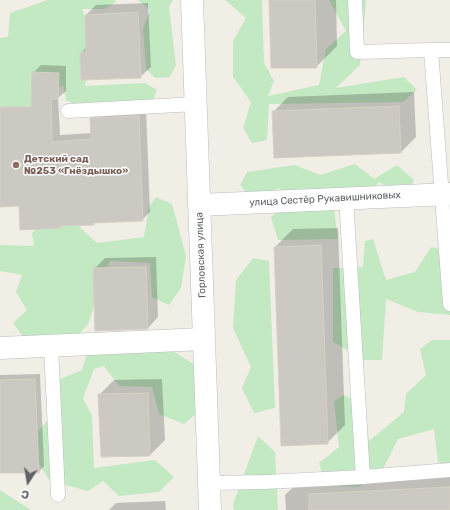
<!DOCTYPE html>
<html>
<head>
<meta charset="utf-8">
<style>
	body { margin:0 }
	#map { position:relative; width:450px; height:510px; overflow:hidden; background:#f1eee6; font-family:Rubik,sans-serif }
	canvas { display:block }
	.north { position:absolute; left:8px; top:462px; width:40px; height:40px; -webkit-text-stroke:3px #fff; paint-order:stroke; rotate:192deg; font-size:11px; font-weight:700; line-height:16px; text-align:center; color:#5e6267 }
	.north::after { content:''; display:block; margin:auto; width:14px; height:18px; background:#5e6267; clip-path:polygon(50% 0,100% 100%,50% 72%,0 100%) }
</style>
</head>
<body>
<div id="map">
<canvas width="450" height="510"></canvas>
<div class="north">С</div>
</div>
<script>
const context = document.querySelector('canvas').getContext('2d');
context.lineJoin = 'round';
function fillPath(path, color) {
  context.fillStyle = color;
  context.fill(path, 'evenodd');
}
function shape(rows) {
  const path = new Path2D();
  for (const r of rows) {
    path.moveTo(r[0], r[1]);
    for (let i = 2; i < r.length; i += 2) path.lineTo(r[i], r[i + 1]);
  }
  return path;
}
function trace(path, color, width, dash) {
  context.strokeStyle = color;
  context.lineWidth = width;
  context.lineCap = dash ? 'butt' : 'round';
  context.setLineDash(dash || []);
  context.stroke(path);
}
function drawText(font, color, halo, rows, align = 'center') {
  context.font = font + ' Rubik,sans-serif';
  context.lineWidth = 3;
  context.setLineDash([]);
  context.textBaseline = 'middle';
  context.strokeStyle = halo;
  context.fillStyle = color;
  for (const [text, x, y, turn = 0] of rows) {
    context.save();
    context.translate(x, y);
    context.rotate((+turn || 0) * Math.PI / 180);
    context.textAlign = isNaN(turn) ? turn : align;
    if (halo) context.strokeText(text, 0, 0);
    context.fillText(text, 0, 0);
    context.restore();
  }
}
fillPath(shape([
	[48,0,115,0,116,2,104,9,82,9,95,44,85,86,145,83,157,90,149,111,96,113,66,100,63,85,12,120,0,171,0,38,8,37,10,13],
	[138,0,173,0,169,7,176,65,170,77,155,78,146,69,143,29,150,10],
	[225,0,262,0,264,63,274,81,268,96,319,85,326,49,346,31,329,0,366,0,366,3,360,65,336,88,404,77,417,90,403,102,269,104,267,140,252,143,243,128,251,102,233,77,233,41,246,18],
	[355,164,374,179,397,165,414,180,406,198,379,182,365,201,333,201,338,239,278,240,271,217,288,203,280,188,253,200,240,185,247,172,295,165,320,175],
	[156,197,172,204,186,256,181,288,169,305,152,297,150,263,110,261,88,324,62,354,31,348,13,323,27,310,16,292,22,275,0,271,0,245,34,246,32,234,46,214,73,221,97,243,144,237,149,207],
	[373,239,386,280,415,272,431,247,450,251,450,315,418,312,386,299,382,360,364,360,333,342,333,268,363,267,365,241],
	[253,258,269,261,275,408,254,413,242,388,251,367,233,328,236,280],
	[432,340,450,340,450,465,438,462,434,429,398,439,383,469,359,487,326,486,319,463,339,447,334,401,344,395,364,405,369,441,404,412,406,394,426,375,420,349],
	[160,343,203,370,204,407,184,424,159,414,152,387,119,386,104,366,94,369,83,398,92,416,94,468,155,460,174,477,159,492,119,496,103,481,88,491,50,481,26,444,50,418,48,384,82,370,89,347],
	[258,436,275,452,278,510,234,510,233,504],
	[0,491,0,490,31,510,0,510]
]), '#c3e9c2');
fillPath(shape([
	[270,0,336,0,337,46,316,67],
	[148,3,151,67,140,77,81,53,87,46,86,15,96,5],
	[41,65,66,66,66,91,58,98,60,135,92,133,91,119,99,111,146,109,150,212,142,220,96,221,93,224,62,225,60,227,20,205,0,206,0,156,32,154,33,73],
	[414,92,416,137,401,152,273,112,288,97],
	[338,228,345,425,327,443,275,247,293,229],
	[156,257,158,317,148,328,94,269,105,258],
	[40,374,44,466,39,472,0,472,0,375],
	[162,379,165,440,150,455,99,395,114,380],
	[450,471,450,510,286,510,285,495,303,478],
	[165,501,166,510,109,510,116,503]
]), '#0003');
const building = shape([
	[269,0,315,0,317,68,271,68,269,0],
	[138,12,141,78,81,80,80,52,86,52,85,15,138,12],
	[32,72,59,73,58,99,51,99,52,142,91,139,90,118,139,116,143,221,94,223,94,225,60,226,60,228,20,230,19,206,0,207,0,107,31,107,32,72],
	[399,106,401,153,274,158,272,111,399,106],
	[321,245,328,444,281,446,274,247,321,245],
	[146,267,148,329,95,331,93,268,146,267],
	[35,379,39,473,0,473,0,380,35,379],
	[148,393,150,456,101,457,98,394,148,393],
	[450,487,450,510,309,510,309,494,450,487]
]);
fillPath(building, '#ccc9c3');
trace(building, '#d6d0c4', 1);
const service = shape([
	[355,0,357,52,431,50],
	[450,50,431,50,450,304],
	[68,111,196,104],
	[346,198,363,477],
	[51,346,58,495],
	[209,483,265,482,363,477,450,470]
]);
const minor = shape([
	[192,0,210,510],
	[199,205,450,194],
	[0,348,204,339]
]);
trace(service, '#b9bcc0', 15);
trace(minor, '#b9bcc0', 23);
trace(service, '#fff', 14);
trace(minor, '#fff', 22);
for (const [x, y, r, color] of [
	[16,165,4,"#8d6e63"]
]) {
  const dot = new Path2D();
  dot.arc(x, y, r, 0, 2 * Math.PI);
  context.fillStyle = color;
  context.fill(dot);
  trace(dot, '#fff', 1.5);
}
drawText('bold 10px', '#785e54', '#fff', [
	["Детский сад",24,159],
	["№253 «Гнёздышко»",24,171]
], 'left');
drawText('10px', '#5e6267', '#fff', [
	["улица Сестёр Рукавишниковых",325,199,-3],
	["Горловская улица",201,255,-92]
]);
</script>
</body>
</html>
